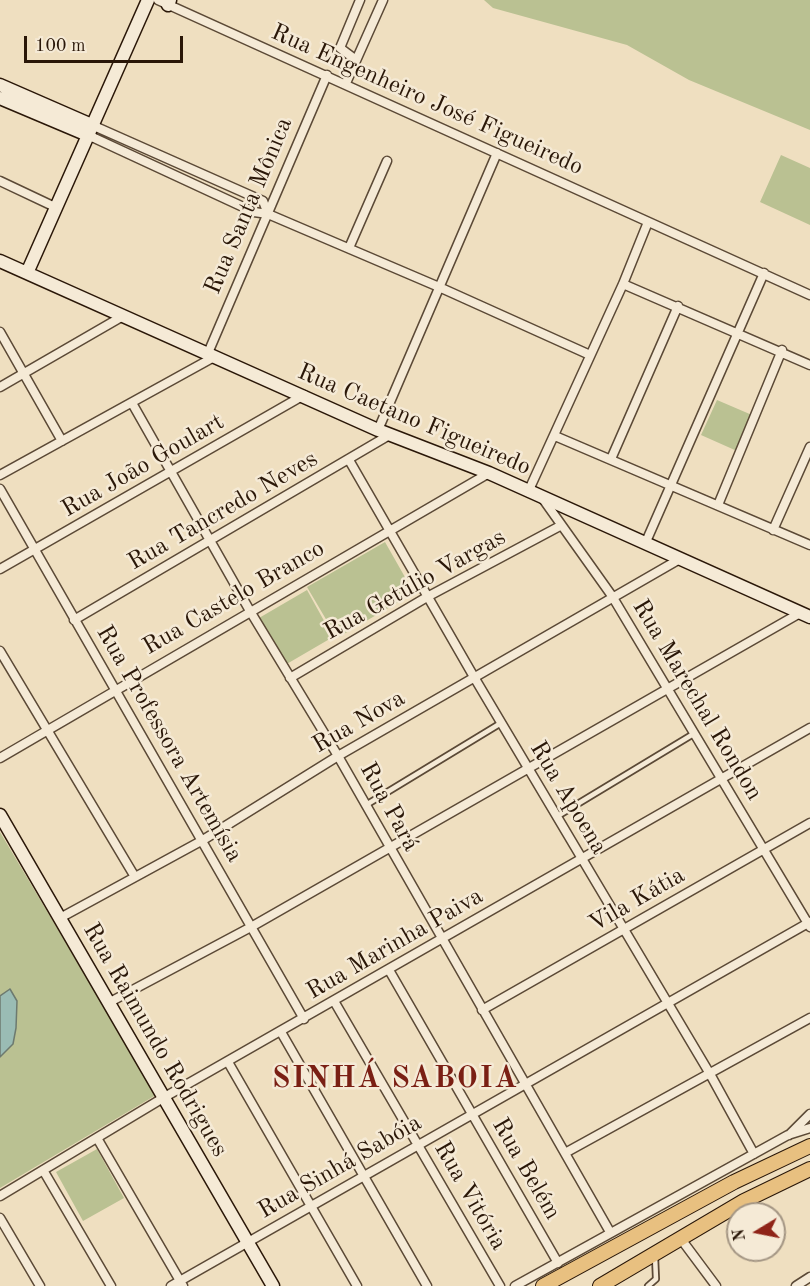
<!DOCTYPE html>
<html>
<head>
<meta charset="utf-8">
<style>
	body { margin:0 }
	#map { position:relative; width:810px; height:1286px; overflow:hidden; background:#efdfc0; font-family:"Old Standard TT",serif }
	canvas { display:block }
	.north { position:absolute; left:726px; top:1202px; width:60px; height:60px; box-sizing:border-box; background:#f5ead6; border:2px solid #a49684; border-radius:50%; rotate:260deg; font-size:16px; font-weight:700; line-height:24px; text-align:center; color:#2a1708 }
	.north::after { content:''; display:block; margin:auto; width:21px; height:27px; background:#8f2418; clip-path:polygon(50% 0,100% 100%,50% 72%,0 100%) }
	.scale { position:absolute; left:24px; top:36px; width:159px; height:27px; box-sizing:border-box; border:3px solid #2a1708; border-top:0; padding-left:8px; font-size:18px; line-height:21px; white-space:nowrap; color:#2a1708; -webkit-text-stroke:4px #f5ead6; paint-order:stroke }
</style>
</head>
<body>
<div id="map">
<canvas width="810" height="1286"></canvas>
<div class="north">N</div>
<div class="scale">100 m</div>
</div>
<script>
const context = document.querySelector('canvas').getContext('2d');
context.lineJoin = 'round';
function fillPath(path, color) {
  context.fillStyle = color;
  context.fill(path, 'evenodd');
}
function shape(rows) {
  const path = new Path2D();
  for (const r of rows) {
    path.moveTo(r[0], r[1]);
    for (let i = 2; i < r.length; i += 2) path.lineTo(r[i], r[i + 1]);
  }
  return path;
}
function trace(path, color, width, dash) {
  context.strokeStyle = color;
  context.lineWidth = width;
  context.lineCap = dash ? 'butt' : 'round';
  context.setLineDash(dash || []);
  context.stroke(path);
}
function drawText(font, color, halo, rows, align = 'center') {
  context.font = font + ' "Old Standard TT",serif';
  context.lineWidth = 5;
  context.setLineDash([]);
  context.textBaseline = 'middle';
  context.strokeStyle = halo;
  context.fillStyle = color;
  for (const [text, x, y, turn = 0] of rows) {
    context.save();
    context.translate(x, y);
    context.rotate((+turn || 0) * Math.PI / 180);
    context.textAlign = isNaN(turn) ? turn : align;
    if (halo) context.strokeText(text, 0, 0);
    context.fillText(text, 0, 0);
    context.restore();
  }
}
fillPath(shape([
	[484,0,810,0,810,130,689,80,627,45,493,8],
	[781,155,810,168,810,225,760,202],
	[717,400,752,415,737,451,701,435],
	[385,542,414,593,337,638,307,587],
	[307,590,333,637,285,665,259,618],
	[0,832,156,1095,0,1188],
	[97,1149,124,1198,83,1221,56,1172]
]), '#bac192');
const water = shape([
	[10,989,17,1001,16,1028,13,1044,0,1057,0,996,10,989]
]);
fillPath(water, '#9abcb4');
trace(water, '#6d7a6f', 1.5);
const lane = shape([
	[366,805,501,723],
	[556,817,695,733],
	[648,1286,656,1279,655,1256]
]);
const street = shape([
	[158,0,810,295],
	[356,60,340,48,360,0],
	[346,83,383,0],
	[94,126,263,201,268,214],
	[90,136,254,212,268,214,439,287,590,355],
	[0,181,55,207],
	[349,248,387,161],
	[623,284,810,365],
	[0,332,62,441],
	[208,353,327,75],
	[0,387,123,316],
	[132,403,250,611,338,756,610,1232],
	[378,430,497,153],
	[555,436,810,545],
	[611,459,678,306],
	[349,460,474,677,710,1074,754,1154],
	[0,475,214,357],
	[0,489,304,1019],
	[528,492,623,284,648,222],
	[543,499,612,596,810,927],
	[718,505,782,350],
	[773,530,810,447],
	[645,544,764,273],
	[0,569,304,395],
	[74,620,391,434],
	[0,651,135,877],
	[290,678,427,597,560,526],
	[0,758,489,473],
	[60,918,203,840,338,756,678,560],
	[389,970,558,1263],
	[334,1001,500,1286],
	[110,1002,251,927,800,613],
	[482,1010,810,823],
	[281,1032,427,1286],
	[228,1062,357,1286],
	[789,1135,810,1114],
	[97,1138,183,1286],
	[565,1153,810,1018],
	[43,1170,111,1286],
	[0,1196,163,1098,810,728],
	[0,1218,40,1286],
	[681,1239,716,1286],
	[171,1286,810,922],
	[515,1286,788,1135,810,1128],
	[796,1286,810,1277]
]);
const secondary = shape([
	[168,5,170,0],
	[0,85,94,126],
	[0,98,90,136],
	[0,261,378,430,489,473,810,617],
	[27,273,148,0],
	[0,815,273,1286]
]);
const primary = shape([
	[543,1286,734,1182,810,1146],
	[600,1286,744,1201,810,1169]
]);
trace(lane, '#5b4936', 8);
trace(street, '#5b4936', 11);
trace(secondary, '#2a1708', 15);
trace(primary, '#2a1708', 16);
trace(lane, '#f5ead6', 4.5);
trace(street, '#f5ead6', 8);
trace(secondary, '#f5ead6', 12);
trace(primary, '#e8c080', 14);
drawText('24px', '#2a1708', '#f5ead6', [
	["Rua Engenheiro José Figueiredo",427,100,24],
	["Rua Santa Mônica",249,206,-67],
	["Rua Caetano Figueiredo",414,420,23],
	["Rua João Goulart",143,466,-30],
	["Rua Tancredo Neves",223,511,-30],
	["Rua Getúlio Vargas",415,585,-29],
	["Rua Castelo Branco",234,598,-30],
	["Rua Marechal Rondon",697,700,59],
	["Rua Nova",359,722,-30],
	["Rua Professora Artemísia",169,744,60],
	["Rua Apoena",568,798,59],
	["Rua Pará",389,807,61],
	["Vila Kátia",637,900,-30],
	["Rua Marinha Paiva",395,944,-30],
	["Rua Raimundo Rodrigues",155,1040,60],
	["Rua Sinhá Sabóia",340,1167,-30],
	["Rua Belém",526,1169,60],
	["Rua Vitória",470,1196,60]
]);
context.letterSpacing = '1.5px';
drawText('bold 30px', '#7a1f14', '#f5ead6', [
	["SINHÁ SABOIA",395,1079]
]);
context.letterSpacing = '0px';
</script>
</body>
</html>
